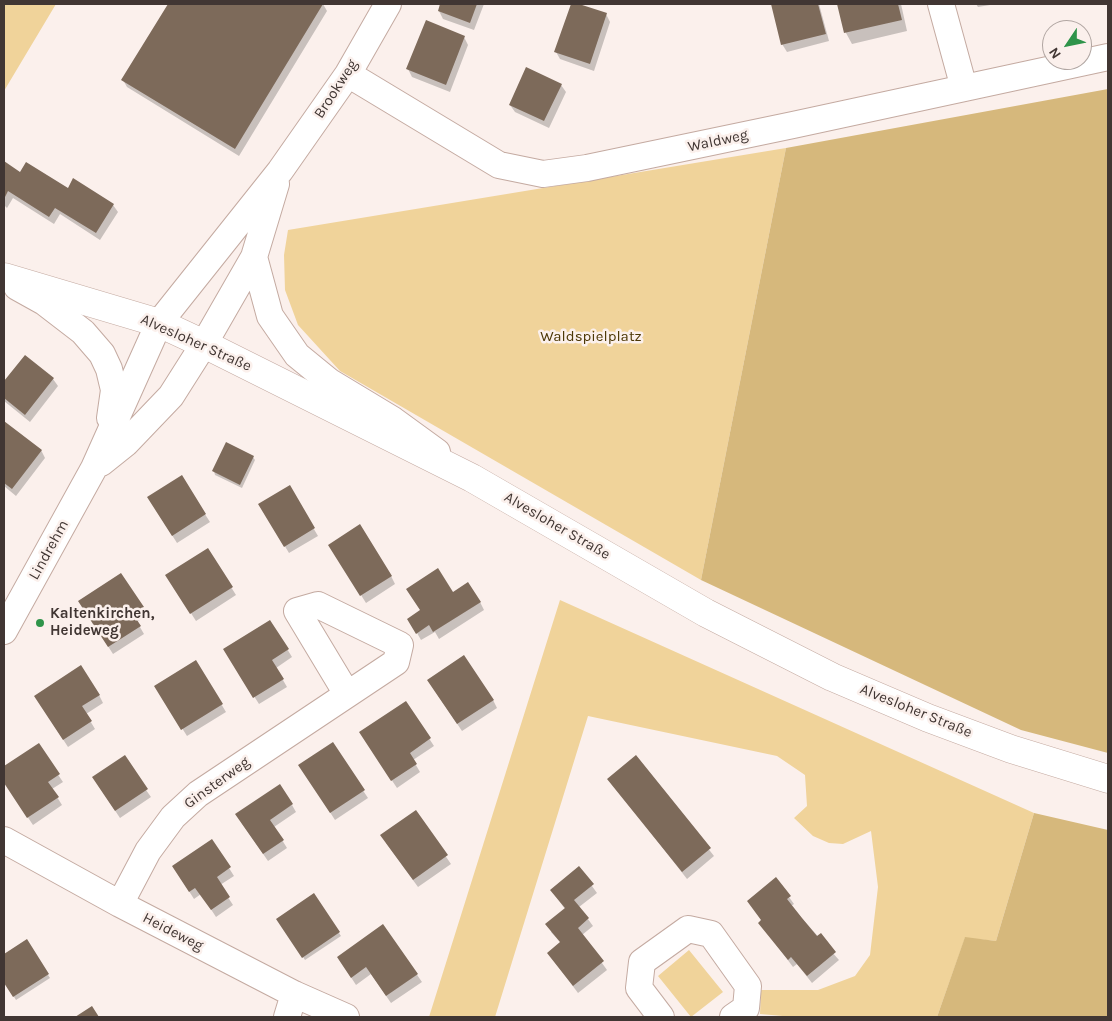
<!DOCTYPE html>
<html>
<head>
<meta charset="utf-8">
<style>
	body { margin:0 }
	#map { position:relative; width:1112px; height:1021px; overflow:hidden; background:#fbf0ec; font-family:Karla,sans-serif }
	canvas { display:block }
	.frame { position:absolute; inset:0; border:5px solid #413633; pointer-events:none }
	.north { position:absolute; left:1042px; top:20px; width:50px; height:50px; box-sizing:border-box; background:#fbf0ec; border:1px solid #b1a6a2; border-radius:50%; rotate:236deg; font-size:14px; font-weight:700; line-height:20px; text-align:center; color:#413633 }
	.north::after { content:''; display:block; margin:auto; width:18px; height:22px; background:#2f944a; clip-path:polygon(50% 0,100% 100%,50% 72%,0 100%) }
</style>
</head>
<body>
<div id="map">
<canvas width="1112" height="1021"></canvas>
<div class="frame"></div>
<div class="north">N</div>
</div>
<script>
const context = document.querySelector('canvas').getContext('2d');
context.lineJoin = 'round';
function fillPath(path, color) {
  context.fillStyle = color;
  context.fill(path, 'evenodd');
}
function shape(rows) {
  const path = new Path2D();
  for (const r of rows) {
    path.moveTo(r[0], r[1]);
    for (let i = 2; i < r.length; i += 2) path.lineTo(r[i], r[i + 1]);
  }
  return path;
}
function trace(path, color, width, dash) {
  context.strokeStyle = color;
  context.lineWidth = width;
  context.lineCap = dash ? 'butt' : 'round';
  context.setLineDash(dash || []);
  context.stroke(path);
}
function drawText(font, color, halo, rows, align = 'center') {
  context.font = font + ' Karla,sans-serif';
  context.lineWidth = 5;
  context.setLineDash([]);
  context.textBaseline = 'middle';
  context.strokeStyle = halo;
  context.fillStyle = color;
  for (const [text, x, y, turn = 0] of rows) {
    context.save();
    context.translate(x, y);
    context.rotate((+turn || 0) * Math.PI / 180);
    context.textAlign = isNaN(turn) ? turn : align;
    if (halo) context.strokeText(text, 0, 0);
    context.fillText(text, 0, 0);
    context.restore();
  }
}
fillPath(shape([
	[4,4,56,4,4,91],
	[786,148,701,580,340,371,298,325,285,290,284,255,288,230],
	[560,600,1034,813,996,941,965,938,937,1017,794,1017,760,1014,761,990,818,990,855,976,870,955,878,887,871,831,843,844,829,843,813,836,794,818,807,806,805,775,777,756,588,716,495,1017,429,1017],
	[689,950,723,992,691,1017,658,976]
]), '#f0d39a');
fillPath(shape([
	[1108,89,1108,753,1021,730,701,580,786,148],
	[1034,813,1108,830,1108,1017,937,1017,965,937,996,941]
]), '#d6b87c');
fillPath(shape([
	[169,4,323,4,327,11,239,156,127,87,123,80],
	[442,4,484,4,474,30,443,19,439,11],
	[572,4,606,14,610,22,594,71,560,59,556,52],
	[772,4,819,4,829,41,787,52,782,44],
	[838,4,901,4,907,31,852,44,846,33],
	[976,4,996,4,978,7],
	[464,37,468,45,450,92,412,77,408,69],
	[561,85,566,92,549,128,515,112,510,105],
	[4,163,21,174,113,205,118,212,100,240,60,214,54,224,13,198,7,208,4,205],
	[25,357,53,379,58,386,30,422,4,401,4,383],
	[4,422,41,450,45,458,16,496,4,486],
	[253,457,255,460,242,488,215,475,214,471],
	[181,477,210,522,177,543,153,505],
	[289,487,318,536,289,553,260,505],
	[207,549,236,595,196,621,171,582],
	[334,552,391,576,395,584,366,603],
	[121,575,147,615,137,622,144,634,113,654,84,609],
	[453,593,480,602,484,610,439,639,435,632,421,640,413,626],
	[270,621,292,657,276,668,287,687,259,704,229,657],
	[196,662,226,712,187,736,156,687],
	[433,688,493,700,497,708,462,731],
	[99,695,103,703,86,714,95,729,68,747,40,704],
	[405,702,434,746,413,760,420,772,397,788,365,740],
	[332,744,368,798,335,820,304,772],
	[38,745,63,782,52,789,62,805,33,825,4,782,4,768],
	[636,757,714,856,687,879,609,779],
	[98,785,146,790,151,797,120,818],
	[292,805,296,812,274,827,287,848,268,861,241,822],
	[415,812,451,864,418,887,386,843],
	[212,841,234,876,220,885,233,905,216,917,201,894,194,899,178,874],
	[579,868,597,893,579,907,593,926,582,935,607,970,578,993,548,953,561,943,551,932,565,909,551,890],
	[776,879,794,904,791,906,839,960,812,983,797,964,793,967,760,923],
	[314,895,341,936,305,960,278,919],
	[383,926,422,982,391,1003,371,974,356,985,343,965],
	[26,941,50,978,16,1000,4,981,4,956]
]), '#0003');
fillPath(shape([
	[168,4,323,4,235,149,121,80],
	[440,4,477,4,470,23,438,11],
	[571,4,579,4,607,13,590,64,554,52],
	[771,4,818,4,826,34,781,45],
	[837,4,898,4,902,20,844,33],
	[426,20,465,36,446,85,406,69],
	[526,67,562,84,544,121,509,105],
	[4,161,20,172,26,162,68,188,73,178,114,204,96,233,55,208,49,217,8,191,4,199],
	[25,355,54,378,25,415,4,398,4,381],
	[4,421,42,450,12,489,4,483],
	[226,442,254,456,240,485,212,471],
	[182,475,206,514,172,536,147,497],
	[290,485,315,528,284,547,258,504],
	[360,524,392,576,360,596,328,545],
	[208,548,233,587,190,614,165,575],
	[438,568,453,592,468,582,481,602,433,632,429,625,416,634,407,619,420,610,406,589],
	[121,573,144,607,133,614,141,626,108,647,78,601],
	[270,620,289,649,272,660,284,679,253,698,223,649],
	[464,655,494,700,457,724,427,680],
	[196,660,223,704,181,730,154,686],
	[81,665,100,695,82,706,92,721,63,740,34,696],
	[406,701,431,738,410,753,417,764,391,781,359,732],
	[333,742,365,790,330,813,298,765],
	[39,743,60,774,48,782,59,797,27,818,4,783,4,766],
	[125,755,148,789,115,811,92,777],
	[636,755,711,848,682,872,607,779],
	[280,784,293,804,270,820,284,840,263,854,235,814],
	[416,810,448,855,413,880,380,835],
	[212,839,231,867,217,877,230,897,211,910,195,888,189,892,172,866],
	[579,866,594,884,574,900,589,918,578,928,604,961,573,986,547,953,560,942,545,924,565,908,550,890],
	[776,877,791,896,787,899,802,918,817,936,821,933,836,952,807,976,791,957,788,960,758,923,761,920,747,901],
	[314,893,340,932,302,958,276,919],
	[383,924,418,974,386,996,366,967,351,978,337,957],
	[27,939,49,974,13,997,4,983,4,954],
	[92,1006,99,1017,75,1017]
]), '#7d6a5a');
const street = shape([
	[941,4,964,88],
	[348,74,499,165,543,174,587,168,793,125,1108,57],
	[254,257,270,316,297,355,330,382,393,420,437,452],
	[17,287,44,302,83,332,102,354,109,369,114,390,110,418],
	[101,463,126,443,171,396,204,344,254,257,276,184],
	[4,631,94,468,159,323,280,171,348,74,388,4],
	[4,840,120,904,294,994,346,1017],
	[120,904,148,851,173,817,198,794,396,662,400,645,318,605,297,611,347,694],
	[287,1017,294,994],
	[661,1017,639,988,642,962,688,929,711,934,748,986,746,1008,733,1017]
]);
const secondary = shape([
	[4,277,159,323,204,344,472,478,706,613,832,677,928,718,1011,749,1108,779]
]);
trace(street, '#c4aaa1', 28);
trace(secondary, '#c4aaa1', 29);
trace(street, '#fff', 26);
trace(secondary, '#fff', 28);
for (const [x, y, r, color] of [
	[40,623,5,"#2f944a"]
]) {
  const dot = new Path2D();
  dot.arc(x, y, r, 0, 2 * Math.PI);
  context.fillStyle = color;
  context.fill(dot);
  trace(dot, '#fbf0ec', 2);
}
drawText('15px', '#413633', '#fbf0ec', [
	["Brookweg",336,89,-57],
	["Waldweg",718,141,-12],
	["Alvesloher Straße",196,343,24],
	["Alvesloher Straße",557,526,30],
	["Lindrehm",49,550,-61],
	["Alvesloher Straße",916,711,22],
	["Ginsterweg",217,783,-36],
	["Heideweg",173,932,27]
]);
drawText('15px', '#4c3705', '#fbf0ec', [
	["Waldspielplatz",591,337]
]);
drawText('bold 15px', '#413633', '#fbf0ec', [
	["Kaltenkirchen,",50,614],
	["Heideweg",50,631]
], 'left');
</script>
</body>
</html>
